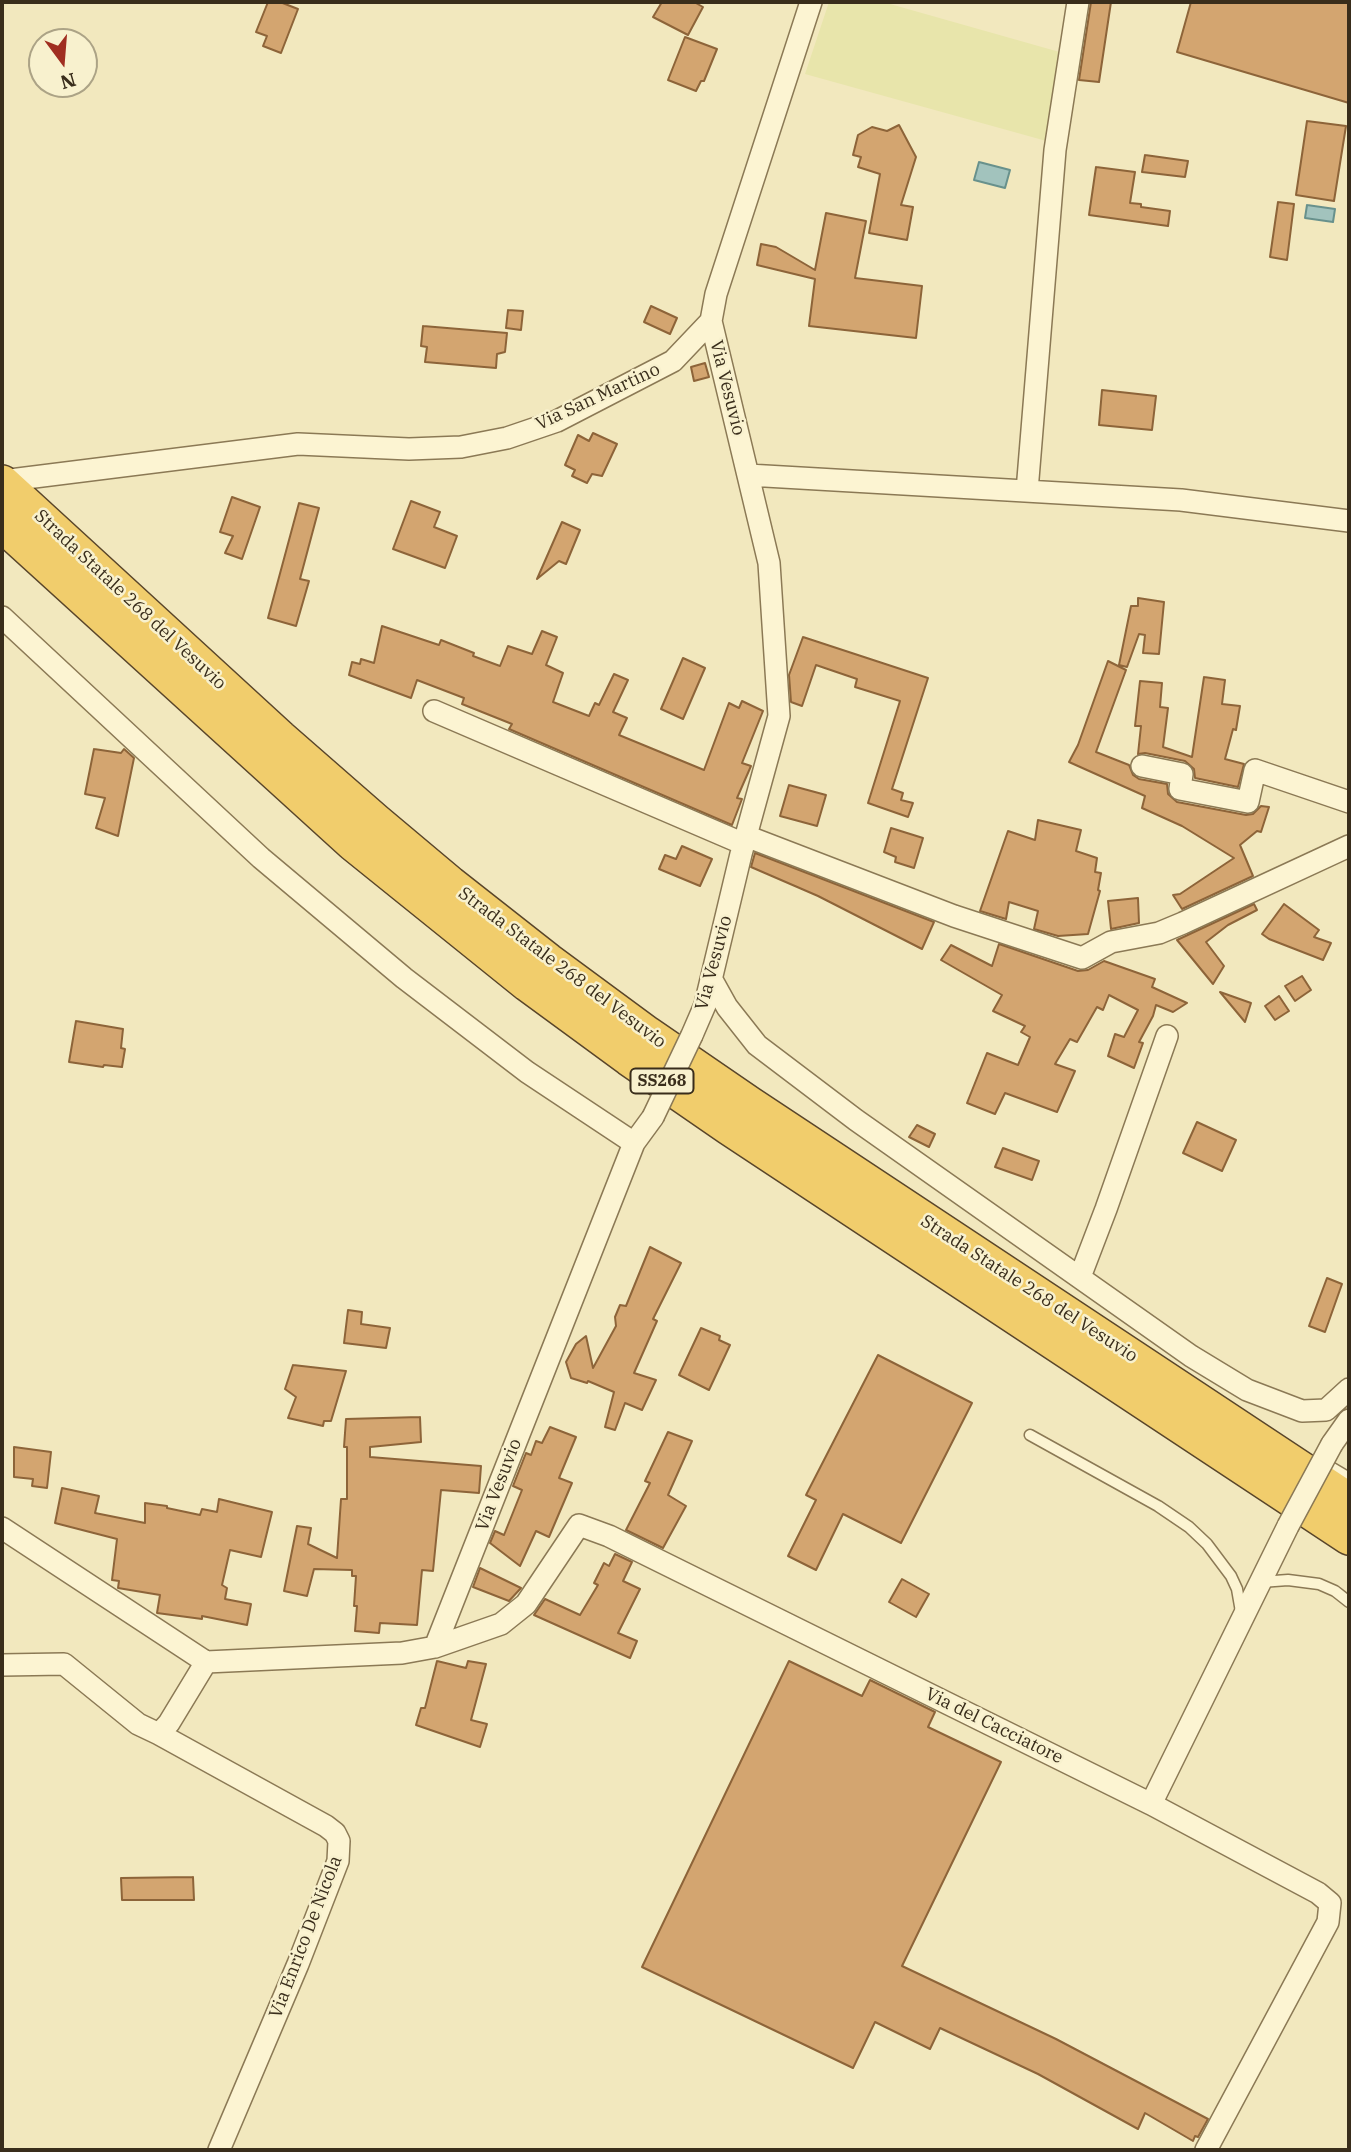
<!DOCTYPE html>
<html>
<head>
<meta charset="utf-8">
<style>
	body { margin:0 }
	#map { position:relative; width:1351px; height:2152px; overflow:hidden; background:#f2e8be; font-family:"IBM Plex Serif",serif }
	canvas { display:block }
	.frame { position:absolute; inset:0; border:4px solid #392d1b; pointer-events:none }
	.north { position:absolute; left:28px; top:28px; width:70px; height:70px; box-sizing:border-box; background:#f8f1ce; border:2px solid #aca386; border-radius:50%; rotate:164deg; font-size:19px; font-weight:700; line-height:28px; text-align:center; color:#392d1b }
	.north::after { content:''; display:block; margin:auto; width:24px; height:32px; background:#a02e20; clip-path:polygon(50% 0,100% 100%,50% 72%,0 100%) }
</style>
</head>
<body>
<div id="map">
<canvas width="1351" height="2152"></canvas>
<div class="frame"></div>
<div class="north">N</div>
</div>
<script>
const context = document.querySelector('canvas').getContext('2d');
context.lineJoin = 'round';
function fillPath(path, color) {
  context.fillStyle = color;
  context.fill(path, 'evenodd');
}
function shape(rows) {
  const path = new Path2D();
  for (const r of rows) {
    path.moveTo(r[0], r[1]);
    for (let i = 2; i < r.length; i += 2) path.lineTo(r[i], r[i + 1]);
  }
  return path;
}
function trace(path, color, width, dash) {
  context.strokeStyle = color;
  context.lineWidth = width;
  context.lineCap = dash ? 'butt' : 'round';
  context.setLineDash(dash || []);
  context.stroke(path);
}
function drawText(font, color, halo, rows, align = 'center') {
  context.font = font + ' "IBM Plex Serif",serif';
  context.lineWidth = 5;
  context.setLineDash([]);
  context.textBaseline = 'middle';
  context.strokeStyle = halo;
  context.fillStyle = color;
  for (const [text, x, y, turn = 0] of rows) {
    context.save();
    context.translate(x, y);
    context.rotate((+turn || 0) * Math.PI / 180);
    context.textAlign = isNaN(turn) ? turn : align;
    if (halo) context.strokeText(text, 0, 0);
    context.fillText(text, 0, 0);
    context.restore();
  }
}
fillPath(shape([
	[829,2,883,2,1063,53,1050,142,805,74]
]), '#e8e5ab');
const water = shape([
	[979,162,1010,170,1005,188,974,180,979,162],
	[1307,205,1335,209,1333,222,1305,218,1307,205]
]);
fillPath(water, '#a2c3bd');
trace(water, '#68918c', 2);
const building = shape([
	[268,2,280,2,298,9,281,53,263,46,267,36,256,32,268,2],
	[662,2,694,2,703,7,688,35,653,17,662,2],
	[1091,2,1111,2,1099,82,1079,80,1091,2],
	[1191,2,1349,2,1349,103,1177,52,1191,2],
	[685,37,717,49,704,81,701,81,696,91,668,80,685,37],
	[1307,121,1346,126,1334,201,1296,195,1307,121],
	[899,125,916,157,901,205,913,207,907,240,869,233,880,174,858,167,861,157,853,155,858,135,872,127,887,131,899,125],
	[1145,155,1188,161,1185,177,1142,172,1145,155],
	[1096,167,1135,172,1130,203,1141,204,1141,207,1170,211,1168,226,1089,215,1096,167],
	[1278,202,1294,204,1287,260,1270,257,1278,202],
	[826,213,866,221,855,278,922,286,916,338,809,326,815,279,757,265,761,244,776,247,815,270,826,213],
	[651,306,677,318,670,334,644,322,651,306],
	[508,310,523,311,521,330,506,328,508,310],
	[423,326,507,333,505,352,497,354,496,368,425,362,427,347,421,346,423,326],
	[705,363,709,377,694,381,691,367,705,363],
	[1102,390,1156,396,1152,430,1099,425,1102,390],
	[593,433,617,444,602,476,592,474,587,483,572,476,575,470,565,465,578,435,589,441,593,433],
	[232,497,260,507,242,559,225,553,233,536,220,532,232,497],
	[411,501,440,512,434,527,457,536,445,568,393,549,411,501],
	[299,503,319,508,300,579,309,581,296,626,268,618,299,503],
	[562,522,580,530,566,564,559,561,537,579,562,522],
	[1138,598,1164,602,1159,654,1143,653,1145,635,1139,634,1127,667,1119,665,1131,606,1138,606,1138,598],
	[382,626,439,645,441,640,474,653,473,656,500,666,508,646,532,654,542,631,557,637,546,665,563,673,553,702,589,716,595,703,599,705,614,674,628,680,613,712,627,718,619,735,704,770,729,703,739,708,742,701,763,711,742,763,751,766,737,798,742,799,732,825,509,729,512,724,462,704,464,698,417,680,411,698,349,675,352,662,360,664,361,659,374,663,382,626],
	[803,637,928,678,892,789,903,793,901,800,913,803,908,817,868,803,900,701,855,687,857,679,816,665,802,706,791,702,789,675,803,637],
	[683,658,705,668,683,719,661,709,683,658],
	[1108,661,1126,670,1096,752,1129,765,1133,775,1139,779,1167,784,1168,794,1177,802,1246,815,1253,814,1261,806,1269,807,1261,832,1257,831,1240,845,1253,876,1182,909,1173,895,1180,894,1234,858,1182,826,1142,808,1145,796,1069,762,1078,745,1108,661],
	[1204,677,1225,680,1222,704,1240,706,1236,730,1233,729,1225,759,1244,764,1238,787,1195,778,1194,769,1185,761,1145,753,1138,754,1141,726,1135,726,1140,681,1162,683,1160,707,1168,708,1163,747,1192,757,1204,677],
	[94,749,121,753,124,749,134,758,118,836,96,828,105,798,85,794,94,749],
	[789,785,826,795,817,826,780,816,789,785],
	[1038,820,1081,830,1076,851,1097,858,1095,872,1101,873,1098,890,1100,891,1088,934,1058,936,1034,929,1038,911,1009,902,1006,919,980,911,1008,831,1035,840,1038,820],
	[891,828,923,838,914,868,895,862,896,857,884,852,891,828],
	[682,846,712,859,700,886,659,869,665,855,676,859,682,846],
	[755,853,934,922,922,949,818,896,751,867,755,853],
	[1138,898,1139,923,1111,929,1108,901,1138,898],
	[1254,904,1257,910,1228,925,1206,942,1224,966,1213,984,1177,940,1254,904],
	[1284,904,1319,930,1314,937,1331,943,1323,960,1269,939,1262,934,1284,904],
	[999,944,1078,971,1088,970,1104,961,1155,979,1152,987,1187,1003,1173,1012,1156,1005,1153,1016,1139,1042,1143,1043,1134,1068,1108,1056,1115,1034,1124,1037,1138,1010,1109,995,1103,1010,1097,1007,1077,1042,1070,1039,1055,1064,1075,1071,1057,1112,1005,1093,995,1114,967,1103,987,1053,1018,1065,1030,1037,1021,1032,1025,1026,993,1011,1002,995,941,960,951,945,992,966,999,944],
	[1302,976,1311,990,1295,1001,1285,986,1302,976],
	[1220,992,1251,1003,1245,1022,1220,992],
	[1279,996,1289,1011,1275,1020,1265,1006,1279,996],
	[76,1021,123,1029,121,1048,125,1049,122,1067,104,1065,103,1067,69,1062,76,1021],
	[1197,1122,1236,1140,1222,1171,1183,1153,1197,1122],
	[917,1125,935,1134,929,1147,909,1137,917,1125],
	[1003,1148,1039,1161,1032,1180,995,1167,1003,1148],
	[650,1247,681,1263,653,1319,657,1321,634,1373,656,1380,642,1410,625,1403,615,1430,605,1427,614,1392,588,1381,587,1383,571,1378,566,1362,576,1344,586,1336,593,1368,616,1326,615,1317,620,1305,626,1306,650,1247],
	[1327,1278,1342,1284,1325,1332,1309,1326,1327,1278],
	[348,1310,362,1312,361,1324,390,1328,386,1348,344,1343,348,1310],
	[701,1328,720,1336,719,1340,730,1345,709,1390,679,1375,701,1328],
	[878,1355,972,1403,901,1543,843,1514,816,1570,788,1556,816,1500,806,1495,878,1355],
	[293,1365,346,1371,331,1421,324,1421,323,1426,288,1418,296,1397,285,1389,293,1365],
	[420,1417,421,1442,370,1447,370,1457,481,1466,479,1493,441,1490,433,1571,422,1570,417,1625,380,1623,379,1633,355,1631,357,1606,354,1606,356,1576,352,1576,352,1570,314,1569,307,1596,284,1591,297,1526,311,1528,308,1544,337,1558,341,1499,347,1499,347,1447,344,1447,346,1419,420,1417],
	[550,1427,576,1437,559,1478,572,1483,549,1537,536,1531,520,1566,490,1543,495,1531,504,1535,522,1490,513,1486,526,1453,531,1455,536,1441,542,1443,550,1427],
	[668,1432,692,1441,668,1495,686,1506,663,1548,626,1530,650,1483,645,1481,668,1432],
	[14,1447,51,1452,47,1488,32,1486,33,1479,14,1477,14,1447],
	[62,1488,99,1496,95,1513,145,1523,145,1503,167,1506,167,1508,200,1515,202,1509,217,1512,219,1499,272,1512,261,1557,230,1550,222,1585,227,1588,225,1599,251,1604,247,1625,202,1616,202,1619,157,1613,160,1595,118,1588,119,1581,112,1580,117,1539,55,1523,62,1488],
	[615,1554,632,1562,623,1581,640,1589,618,1633,637,1641,630,1658,534,1615,545,1599,580,1615,598,1585,594,1583,604,1563,609,1566,615,1554],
	[480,1568,521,1588,509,1601,473,1587,480,1568],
	[902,1579,929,1594,916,1617,889,1602,902,1579],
	[437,1661,466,1668,468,1661,486,1664,471,1720,487,1724,480,1747,416,1725,421,1708,425,1708,437,1661],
	[789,1661,862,1696,870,1680,935,1712,928,1727,1001,1762,902,1966,1056,2039,1208,2119,1198,2137,1195,2136,1193,2141,1145,2113,1138,2129,1038,2074,940,2028,930,2049,875,2022,853,2068,642,1967,789,1661],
	[193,1877,194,1900,122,1900,121,1878,193,1877]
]);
fillPath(building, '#d3a570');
trace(building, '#8d6439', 2);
const service = shape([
	[1030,1435,1158,1506,1189,1527,1207,1544,1231,1576,1237,1589,1241,1612],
	[1319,1460,1349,1478],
	[1261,1582,1288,1580,1319,1584,1335,1591,1349,1602]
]);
const minor = shape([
	[748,475,1181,500,1349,521],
	[2,481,298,444,409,449,461,447,507,438,557,421,673,361,711,321,716,294,811,2],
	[1027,491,1055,150,1078,2],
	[2,617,261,858,404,978,527,1072,634,1143],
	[434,711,744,844],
	[1142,766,1182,774,1180,789,1248,802,1255,770,1349,802],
	[746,836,954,916,1082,958,1111,942,1159,933,1183,923,1349,846],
	[712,980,727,1007,757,1045,856,1120,1191,1356,1247,1390,1302,1411,1326,1410,1349,1389],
	[692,1035,705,1005,741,854,779,716,769,563,711,321],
	[1080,1277,1106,1209,1167,1036],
	[1332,1444,1349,1420],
	[2,1528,206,1662],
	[435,1647,634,1143,653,1117],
	[2,1665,64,1664,138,1724,159,1734,169,1723,206,1662,402,1653,435,1647,501,1624,526,1604,579,1525,609,1536,1151,1804,1318,1893,1330,1903,1328,1922,1206,2150],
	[159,1734,326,1826,335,1833,339,1841,338,1861,298,1964,219,2150],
	[1151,1804,1288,1526]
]);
const trunk = shape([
	[2,483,280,738,375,821,450,884,548,961,647,1034,749,1104,1349,1501],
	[2,524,353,843,528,984,629,1058,729,1127,1349,1537]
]);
trace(service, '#8b7955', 13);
trace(minor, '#8b7955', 24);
trace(trunk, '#59452a', 38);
trace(service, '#fcf4d2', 10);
trace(minor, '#fcf4d2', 21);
trace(trunk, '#f1cd6c', 35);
const minorBridge = shape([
	[653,1117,692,1035],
	[1288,1526,1332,1444]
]);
trace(minorBridge, '#8b7955', 24, []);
trace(minorBridge, '#fcf4d2', 21);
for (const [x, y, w] of [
	[662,1081,63]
]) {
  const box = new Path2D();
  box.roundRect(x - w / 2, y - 12.5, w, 25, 5);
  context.fillStyle = '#f8f1ce';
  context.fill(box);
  trace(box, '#392d1b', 2);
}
drawText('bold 16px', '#392d1b', null, [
	["SS268",662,1081]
]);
drawText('18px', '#392d1b', '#f8f1ce', [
	["Via Vesuvio",727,388,76],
	["Via San Martino",598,397,-25],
	["Strada Statale 268 del Vesuvio",130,600,43],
	["Via Vesuvio",714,963,-75],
	["Strada Statale 268 del Vesuvio",562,968,37],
	["Strada Statale 268 del Vesuvio",1029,1289,33],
	["Via Vesuvio",499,1485,-69],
	["Via del Cacciatore",994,1726,26],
	["Via Enrico De Nicola",306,1937,-69]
]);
</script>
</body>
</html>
